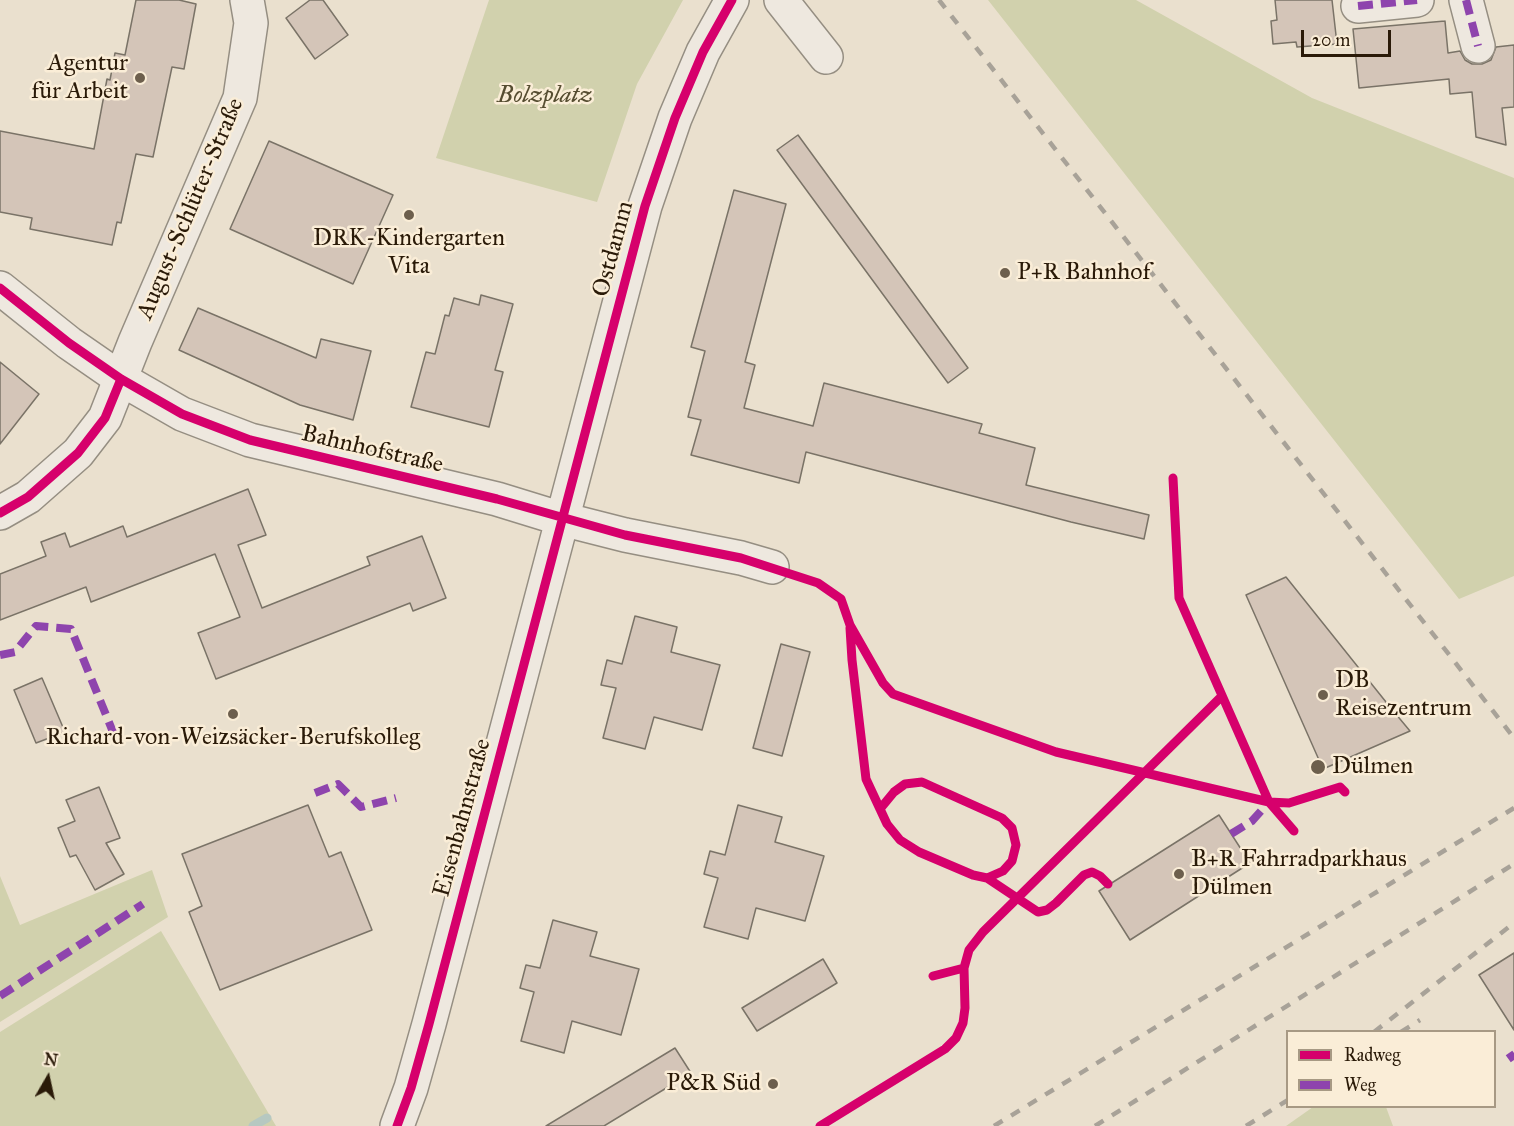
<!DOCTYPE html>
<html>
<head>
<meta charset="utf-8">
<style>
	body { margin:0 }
	#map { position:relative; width:1514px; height:1126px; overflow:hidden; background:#eae0ce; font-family:"IM FELL Great Primer",serif }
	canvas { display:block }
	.legend { position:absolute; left:1286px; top:1030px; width:210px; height:78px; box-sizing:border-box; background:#faedd7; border:2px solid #a79984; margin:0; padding:8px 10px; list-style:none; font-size:18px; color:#2a1a08 }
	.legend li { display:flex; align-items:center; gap:12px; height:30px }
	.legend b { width:30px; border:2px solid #a79984 }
	.north { position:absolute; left:18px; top:1048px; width:60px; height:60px; -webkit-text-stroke:4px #faedd7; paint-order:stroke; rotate:9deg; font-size:16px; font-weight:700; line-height:24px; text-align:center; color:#2a1a08 }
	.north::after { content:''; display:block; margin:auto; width:21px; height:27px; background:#2a1a08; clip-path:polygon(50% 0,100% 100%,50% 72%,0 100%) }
	.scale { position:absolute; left:1301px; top:30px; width:90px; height:27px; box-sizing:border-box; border:3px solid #2a1a08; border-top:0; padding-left:8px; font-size:18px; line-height:21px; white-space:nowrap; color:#2a1a08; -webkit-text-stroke:4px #faedd7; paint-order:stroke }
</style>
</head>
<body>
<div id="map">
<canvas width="1514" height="1126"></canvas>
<ul class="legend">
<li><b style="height:8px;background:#d6006c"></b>Radweg</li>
<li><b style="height:8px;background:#8e44ad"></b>Weg</li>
</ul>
<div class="north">N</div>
<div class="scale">20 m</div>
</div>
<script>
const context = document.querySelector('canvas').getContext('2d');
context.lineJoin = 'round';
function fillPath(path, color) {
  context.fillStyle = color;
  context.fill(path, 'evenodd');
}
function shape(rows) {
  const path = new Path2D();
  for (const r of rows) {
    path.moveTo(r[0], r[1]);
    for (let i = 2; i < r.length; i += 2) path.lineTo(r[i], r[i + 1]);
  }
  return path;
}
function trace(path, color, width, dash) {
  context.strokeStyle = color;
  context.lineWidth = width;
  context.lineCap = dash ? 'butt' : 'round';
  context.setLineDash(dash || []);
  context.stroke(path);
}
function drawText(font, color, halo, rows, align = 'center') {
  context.font = font + ' "IM FELL Great Primer",serif';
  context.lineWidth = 5;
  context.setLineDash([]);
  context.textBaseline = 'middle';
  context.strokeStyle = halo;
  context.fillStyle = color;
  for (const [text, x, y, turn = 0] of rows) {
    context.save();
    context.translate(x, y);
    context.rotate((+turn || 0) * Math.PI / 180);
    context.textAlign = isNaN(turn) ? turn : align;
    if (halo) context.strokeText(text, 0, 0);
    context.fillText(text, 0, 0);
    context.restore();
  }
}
fillPath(shape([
	[489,0,683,0,637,84,597,202,436,158],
	[988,0,1136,0,1312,98,1514,178,1514,576,1459,599],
	[152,870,168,917,0,1022,0,876,20,925],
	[161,931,276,1126,0,1126,0,1032],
	[1313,1107,1386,1107,1393,1126,1286,1126]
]), '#d1d1ad');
trace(shape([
	[253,1126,267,1118]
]), '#b6c8c1', 9);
const building = shape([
	[136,0,179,0,196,4,184,69,172,67,153,157,136,154,121,223,117,222,112,245,30,229,32,218,0,212,0,131,94,149,107,79,110,80,115,53,125,55,136,0],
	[310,0,323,0,348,35,315,59,286,18,310,0],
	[1275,0,1332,0,1337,44,1297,47,1296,42,1273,44,1271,21,1277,20,1275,0],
	[1445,21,1448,53,1460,51,1465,60,1472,64,1482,64,1491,60,1496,47,1514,45,1514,107,1502,108,1506,145,1476,137,1472,92,1450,94,1449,79,1359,88,1353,29,1445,21],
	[798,135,968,368,948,383,777,150,798,135],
	[269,141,393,195,353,284,230,229,269,141],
	[734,190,786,204,745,362,755,365,744,408,813,426,824,383,982,424,979,433,1035,448,1026,485,1149,515,1144,539,1071,522,806,452,799,483,691,455,701,420,688,417,705,351,691,347,734,190],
	[481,295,513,304,495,370,503,372,489,427,411,407,426,352,435,354,445,315,449,316,454,298,479,305,481,295],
	[198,308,316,358,321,339,371,351,353,420,300,405,179,350,198,308],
	[0,362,39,394,0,444,0,362],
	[248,489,266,535,238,545,262,608,370,565,367,557,422,536,446,598,413,611,410,603,216,679,198,633,240,617,215,554,91,602,86,587,0,620,0,574,46,556,41,542,65,533,70,547,123,526,127,537,248,489],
	[1286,577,1390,707,1410,731,1323,769,1246,595,1286,577],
	[635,616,677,627,671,652,720,665,702,730,654,717,645,749,603,738,616,688,601,685,607,660,622,664,635,616],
	[781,644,810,652,782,756,753,748,781,644],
	[42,678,65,732,36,743,14,690,42,678],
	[99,787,120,838,106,843,124,874,95,890,76,855,70,857,58,828,75,821,66,800,99,787],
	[308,805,329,857,341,852,372,930,220,990,189,912,202,906,182,854,308,805],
	[738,805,782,817,775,842,824,856,805,921,756,908,748,939,704,927,718,878,704,874,710,851,725,855,738,805],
	[1219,815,1250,863,1130,940,1099,891,1219,815],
	[553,920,597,932,590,956,639,969,621,1035,572,1021,564,1053,521,1041,534,992,520,988,526,965,540,968,553,920],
	[1514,953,1514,1030,1479,975,1514,953],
	[823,959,837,983,757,1031,742,1008,823,959],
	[675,1048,691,1073,604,1126,546,1126,675,1048]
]);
fillPath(building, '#d4c5b8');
trace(building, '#7a7367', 1.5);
const minor = shape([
	[781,0,826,57],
	[1466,0,1478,46],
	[1358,6,1417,0],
	[0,513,28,497,78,453,105,418,135,342,240,98,251,23,247,0],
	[562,519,625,535,741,558,772,567]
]);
const tertiary = shape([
	[0,288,69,343,121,379,182,414,250,440,497,499,562,519],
	[397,1126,411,1088,429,1024,645,206,675,118,703,52,732,0]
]);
trace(minor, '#958e82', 36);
trace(tertiary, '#958e82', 36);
trace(minor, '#eee8df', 33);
trace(tertiary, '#eee8df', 33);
trace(shape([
	[939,0,1514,738],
	[1374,1032,1514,923],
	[1401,1032,1420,1020],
	[994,1126,1514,808],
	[1095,1126,1514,864],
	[1246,1126,1288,1100]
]), '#a8a298', 4.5, [10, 10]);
trace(shape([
	[1466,0,1478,46],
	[1358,6,1417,0],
	[0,655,15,652,36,626,71,629,115,737],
	[315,793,338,784,361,807,396,798],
	[1231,834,1252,821,1269,802,1266,801],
	[0,996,143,904],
	[1509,1053,1514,1060]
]), '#8e44ad', 8, [15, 8]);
trace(shape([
	[0,288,69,343,121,379,182,414,250,440,497,499,625,535,741,558,818,583,841,599,850,625,883,683,893,694,1056,752,1269,802,1289,803,1340,787,1345,792],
	[1173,478,1179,598,1269,802,1294,831],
	[0,513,28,497,78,453,105,418,121,379],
	[850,628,852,660,866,779,887,824,900,840,919,852,973,875,987,878,1003,871,1012,861,1016,845,1012,828,1002,818,922,782,905,784,894,792,880,809],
	[987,878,1038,912,1047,910,1056,903,1084,875,1092,872,1100,876,1108,884],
	[933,976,964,968,969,950,983,932,1221,697],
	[397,1126,411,1088,429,1024,645,206,675,118,703,52,732,0],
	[820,1126,945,1049,956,1038,963,1023,965,1008,964,968]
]), '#d6006c', 9);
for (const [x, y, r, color] of [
	[140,78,6,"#6d5f4d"],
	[409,215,6,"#6d5f4d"],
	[1005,273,6,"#6d5f4d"],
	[1323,695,6,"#6d5f4d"],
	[233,714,6,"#6d5f4d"],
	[1318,767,8,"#6d5f4d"],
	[1179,874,6,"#6d5f4d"],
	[773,1084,6,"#6d5f4d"]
]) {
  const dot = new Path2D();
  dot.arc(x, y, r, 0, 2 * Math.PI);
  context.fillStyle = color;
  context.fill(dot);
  trace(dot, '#faedd7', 2);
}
drawText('24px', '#2a1a08', '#faedd7', [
	["Agentur",128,64,"right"],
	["für Arbeit",128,92,"right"],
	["DRK-Kindergarten",409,239,"center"],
	["Vita",409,267,"center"],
	["P+R Bahnhof",1017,273],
	["DB",1335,681],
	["Reisezentrum",1335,709],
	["Richard-von-Weizsäcker-Berufskolleg",233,738,"center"],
	["Dülmen",1332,767],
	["B+R Fahrradparkhaus",1191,860],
	["Dülmen",1191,888],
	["P&R Süd",761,1084,"right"]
], 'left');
drawText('italic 24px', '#564d31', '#faedd7', [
	["Bolzplatz",545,96]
]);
drawText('24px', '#2a1a08', '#faedd7', [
	["August-Schlüter-Straße",191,209,-67],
	["Ostdamm",614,249,-75],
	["Bahnhofstraße",372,450,13],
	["Eisenbahnstraße",463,818,-75]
]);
</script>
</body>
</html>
